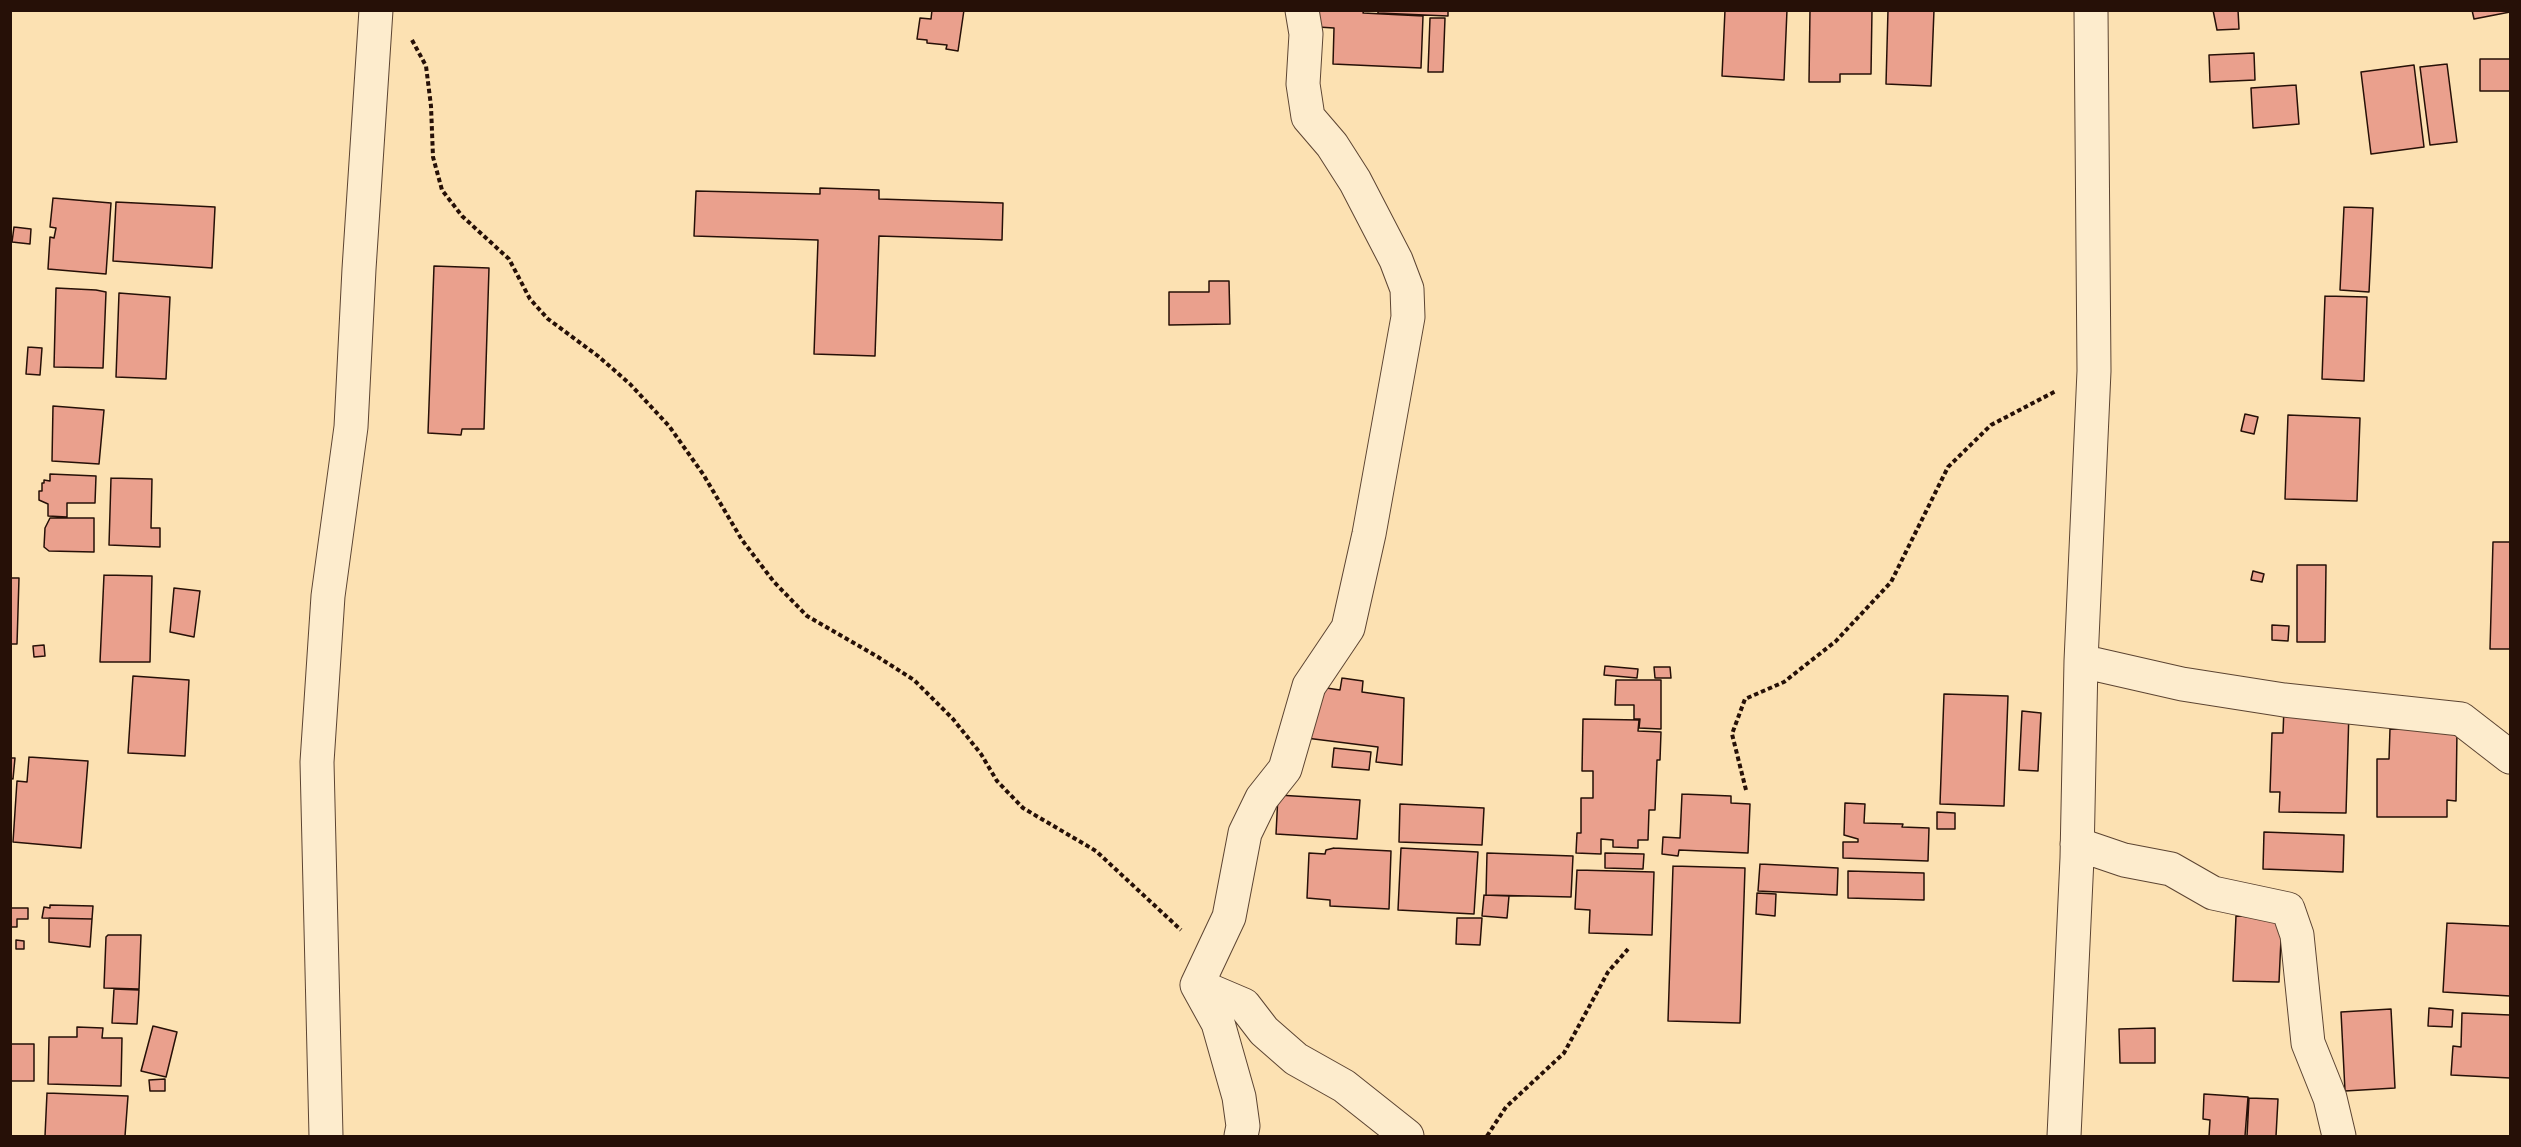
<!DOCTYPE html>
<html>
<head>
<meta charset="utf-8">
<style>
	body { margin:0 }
	#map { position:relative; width:2521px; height:1147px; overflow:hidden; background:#fce1b2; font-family:"IM FELL French Canon",serif }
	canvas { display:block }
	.frame { position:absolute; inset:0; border:12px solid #261007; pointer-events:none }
</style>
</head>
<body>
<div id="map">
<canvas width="2521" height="1147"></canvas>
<div class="frame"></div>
</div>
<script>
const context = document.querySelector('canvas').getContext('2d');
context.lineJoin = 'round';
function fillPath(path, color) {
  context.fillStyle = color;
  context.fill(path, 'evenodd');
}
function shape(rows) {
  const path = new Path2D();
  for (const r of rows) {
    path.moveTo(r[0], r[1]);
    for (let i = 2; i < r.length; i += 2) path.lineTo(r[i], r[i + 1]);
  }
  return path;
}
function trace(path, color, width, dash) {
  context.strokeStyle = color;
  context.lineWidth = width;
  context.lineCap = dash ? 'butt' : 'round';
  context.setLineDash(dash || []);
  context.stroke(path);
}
const building = shape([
	[932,10,964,10,958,51,946,49,947,45,927,43,927,40,917,39,920,18,931,19,932,10],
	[1319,10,1364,10,1363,13,1423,16,1421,68,1333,64,1334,28,1318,27,1319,10],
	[1378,10,1448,10,1448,16,1378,13,1378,10],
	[1725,10,1787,10,1784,80,1722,76,1725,10],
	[1810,10,1872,10,1871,74,1840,74,1840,82,1809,82,1810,10],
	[1888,10,1934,10,1931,86,1886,84,1888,10],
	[2213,10,2238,10,2239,29,2217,30,2213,10],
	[2472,10,2510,10,2510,12,2474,19,2472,10],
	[1430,18,1445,18,1443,72,1428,72,1430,18],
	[2254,53,2255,80,2210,82,2209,55,2254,53],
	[2480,59,2510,59,2510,91,2480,91,2480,59],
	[2447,64,2457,142,2430,145,2420,67,2447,64],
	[2414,65,2424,147,2371,154,2361,72,2414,65],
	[2296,85,2299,124,2253,128,2251,88,2296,85],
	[820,188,879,190,879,199,1003,203,1002,240,879,236,875,356,814,354,818,240,694,236,696,191,820,194,820,188],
	[53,198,111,203,106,274,48,269,50,237,54,238,56,228,50,227,53,198],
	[116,202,215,207,212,268,113,261,116,202],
	[2344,207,2373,208,2369,292,2340,290,2344,207],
	[14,227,31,229,30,244,12,242,14,227],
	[434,266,489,268,484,429,462,429,461,435,428,433,434,266],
	[1209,281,1229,281,1230,324,1169,325,1169,292,1209,292,1209,281],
	[56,288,96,290,106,292,103,368,54,367,56,288],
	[119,293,170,297,166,379,116,377,119,293],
	[2325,296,2367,297,2364,381,2322,379,2325,296],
	[28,347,42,348,40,375,26,374,28,347],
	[53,406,104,410,99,464,52,461,53,406],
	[2245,414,2258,417,2254,434,2241,431,2245,414],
	[2288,415,2360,418,2357,501,2285,499,2288,415],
	[50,474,96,476,95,503,67,503,67,517,48,516,48,504,39,500,39,491,42,491,42,483,44,483,44,480,50,481,50,474],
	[111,478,152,479,151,528,160,528,160,547,109,545,111,478],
	[50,518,94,518,94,552,49,551,44,547,45,528,50,518],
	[2493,542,2510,542,2510,649,2490,649,2493,542],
	[2297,565,2326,565,2325,642,2297,642,2297,565],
	[2253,571,2264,574,2262,582,2251,580,2253,571],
	[104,575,152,576,150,662,100,662,104,575],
	[10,578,19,578,17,644,10,644,10,578],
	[174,588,200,591,194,637,170,632,174,588],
	[2272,625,2289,626,2288,641,2272,640,2272,625],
	[44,645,45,656,34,657,33,646,44,645],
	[1605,666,1638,669,1637,678,1604,675,1605,666],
	[1654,667,1670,667,1671,678,1655,678,1654,667],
	[133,676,189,680,185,756,128,753,133,676],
	[1342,678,1363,681,1362,692,1404,698,1402,765,1376,762,1378,747,1306,738,1313,686,1340,690,1342,678],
	[1616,680,1661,680,1661,729,1639,728,1640,719,1634,719,1634,705,1615,705,1616,680],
	[1944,694,2008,696,2004,806,1940,804,1944,694],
	[2284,708,2349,711,2346,813,2279,812,2280,792,2270,792,2272,733,2283,733,2284,708],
	[2022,711,2041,713,2038,771,2019,770,2022,711],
	[1583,719,1639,720,1638,731,1661,732,1660,760,1657,760,1655,810,1649,810,1648,840,1638,840,1638,848,1613,847,1613,840,1601,839,1601,854,1576,853,1577,833,1581,833,1581,798,1593,798,1593,771,1582,771,1583,719],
	[2390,729,2457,730,2456,801,2447,800,2447,817,2377,817,2377,759,2389,759,2390,729],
	[1334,748,1371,752,1369,770,1332,767,1334,748],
	[29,757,88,761,81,848,13,842,17,781,27,782,29,757],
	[10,758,15,758,13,779,10,778,10,758],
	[1682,794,1731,796,1731,803,1750,804,1748,853,1679,850,1678,856,1662,854,1663,837,1680,838,1682,794],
	[1278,795,1360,800,1357,839,1276,834,1278,795],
	[1845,803,1865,804,1864,823,1903,824,1902,827,1929,828,1928,861,1843,858,1843,842,1858,842,1858,839,1844,835,1845,803],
	[1400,804,1484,808,1482,845,1399,842,1400,804],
	[1937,812,1955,813,1955,829,1937,829,1937,812],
	[2264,832,2344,835,2343,872,2263,869,2264,832],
	[1334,848,1391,851,1389,909,1330,906,1330,900,1307,898,1309,853,1325,854,1326,850,1334,848],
	[1401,848,1478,852,1474,914,1398,910,1401,848],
	[1487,853,1573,856,1571,897,1486,895,1487,853],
	[1605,853,1644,854,1643,869,1605,868,1605,853],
	[1760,864,1838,868,1837,895,1758,891,1760,864],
	[1673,866,1745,868,1740,1023,1668,1021,1673,866],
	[1577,870,1654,872,1652,935,1589,933,1590,910,1575,909,1577,870],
	[1848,871,1924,873,1924,900,1848,898,1848,871],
	[1757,893,1776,894,1775,916,1756,914,1757,893],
	[1484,895,1509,896,1507,918,1482,916,1484,895],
	[50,905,93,906,92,919,42,918,44,907,50,908,50,905],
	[10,908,28,908,28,919,17,919,17,927,10,927,10,908],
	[2236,916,2282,918,2279,982,2233,981,2236,916],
	[49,918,92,919,90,947,49,942,49,918],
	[1457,918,1482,918,1480,945,1456,944,1457,918],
	[2447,923,2510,926,2510,996,2443,992,2447,923],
	[108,935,141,935,139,989,104,988,106,937,108,935],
	[16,940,24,941,24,949,16,949,16,940],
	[114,989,139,990,137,1024,112,1023,114,989],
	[2429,1008,2453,1010,2452,1027,2428,1026,2429,1008],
	[2391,1009,2395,1088,2345,1091,2341,1012,2391,1009],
	[2462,1013,2510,1015,2510,1078,2451,1075,2453,1046,2461,1047,2462,1013],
	[153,1026,177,1032,166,1077,141,1071,153,1026],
	[77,1027,103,1028,102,1038,122,1038,121,1086,48,1084,49,1037,77,1037,77,1027],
	[2155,1028,2155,1063,2120,1063,2119,1029,2155,1028],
	[10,1044,34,1044,34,1081,10,1081,10,1044],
	[165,1079,165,1091,150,1091,149,1080,165,1079],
	[47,1093,128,1096,125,1136,45,1136,47,1093],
	[2204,1094,2248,1097,2245,1136,2209,1136,2210,1120,2203,1119,2204,1094],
	[2249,1098,2278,1099,2276,1136,2247,1136,2249,1098]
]);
fillPath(building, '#eaa08d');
trace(building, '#261007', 1.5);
const street = shape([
	[2081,661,2182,684,2284,700,2461,719,2510,757],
	[2077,844,2124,860,2171,869,2213,893,2288,909,2297,935,2308,1043,2330,1098,2339,1136],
	[1197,985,1244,1005,1264,1031,1296,1059,1344,1086,1407,1136],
	[326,1136,317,762,328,596,351,427,359,269,376,10],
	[1241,1136,1243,1126,1239,1097,1218,1023,1197,985,1229,917,1245,833,1262,798,1285,769,1309,686,1348,628,1369,534,1408,317,1407,289,1396,260,1355,181,1332,145,1308,117,1303,84,1306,34,1302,10],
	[2064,1136,2077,858,2081,661,2094,371,2091,10]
]);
trace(street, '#5c4432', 35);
trace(shape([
	[412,40,426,66,431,106,433,157,442,190,462,216,509,259,530,299,548,319,598,356,630,384,669,426,703,474,742,540,774,582,807,616,878,657,914,680,953,719,981,754,997,781,1023,808,1096,851,1181,930],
	[1746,790,1732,734,1745,699,1784,682,1836,641,1891,582,1948,467,1991,425,2056,391],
	[1487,1136,1506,1107,1564,1053,1608,972,1628,949]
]), '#261007', 4, [4.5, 3]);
trace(street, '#fdeccd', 33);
</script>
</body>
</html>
